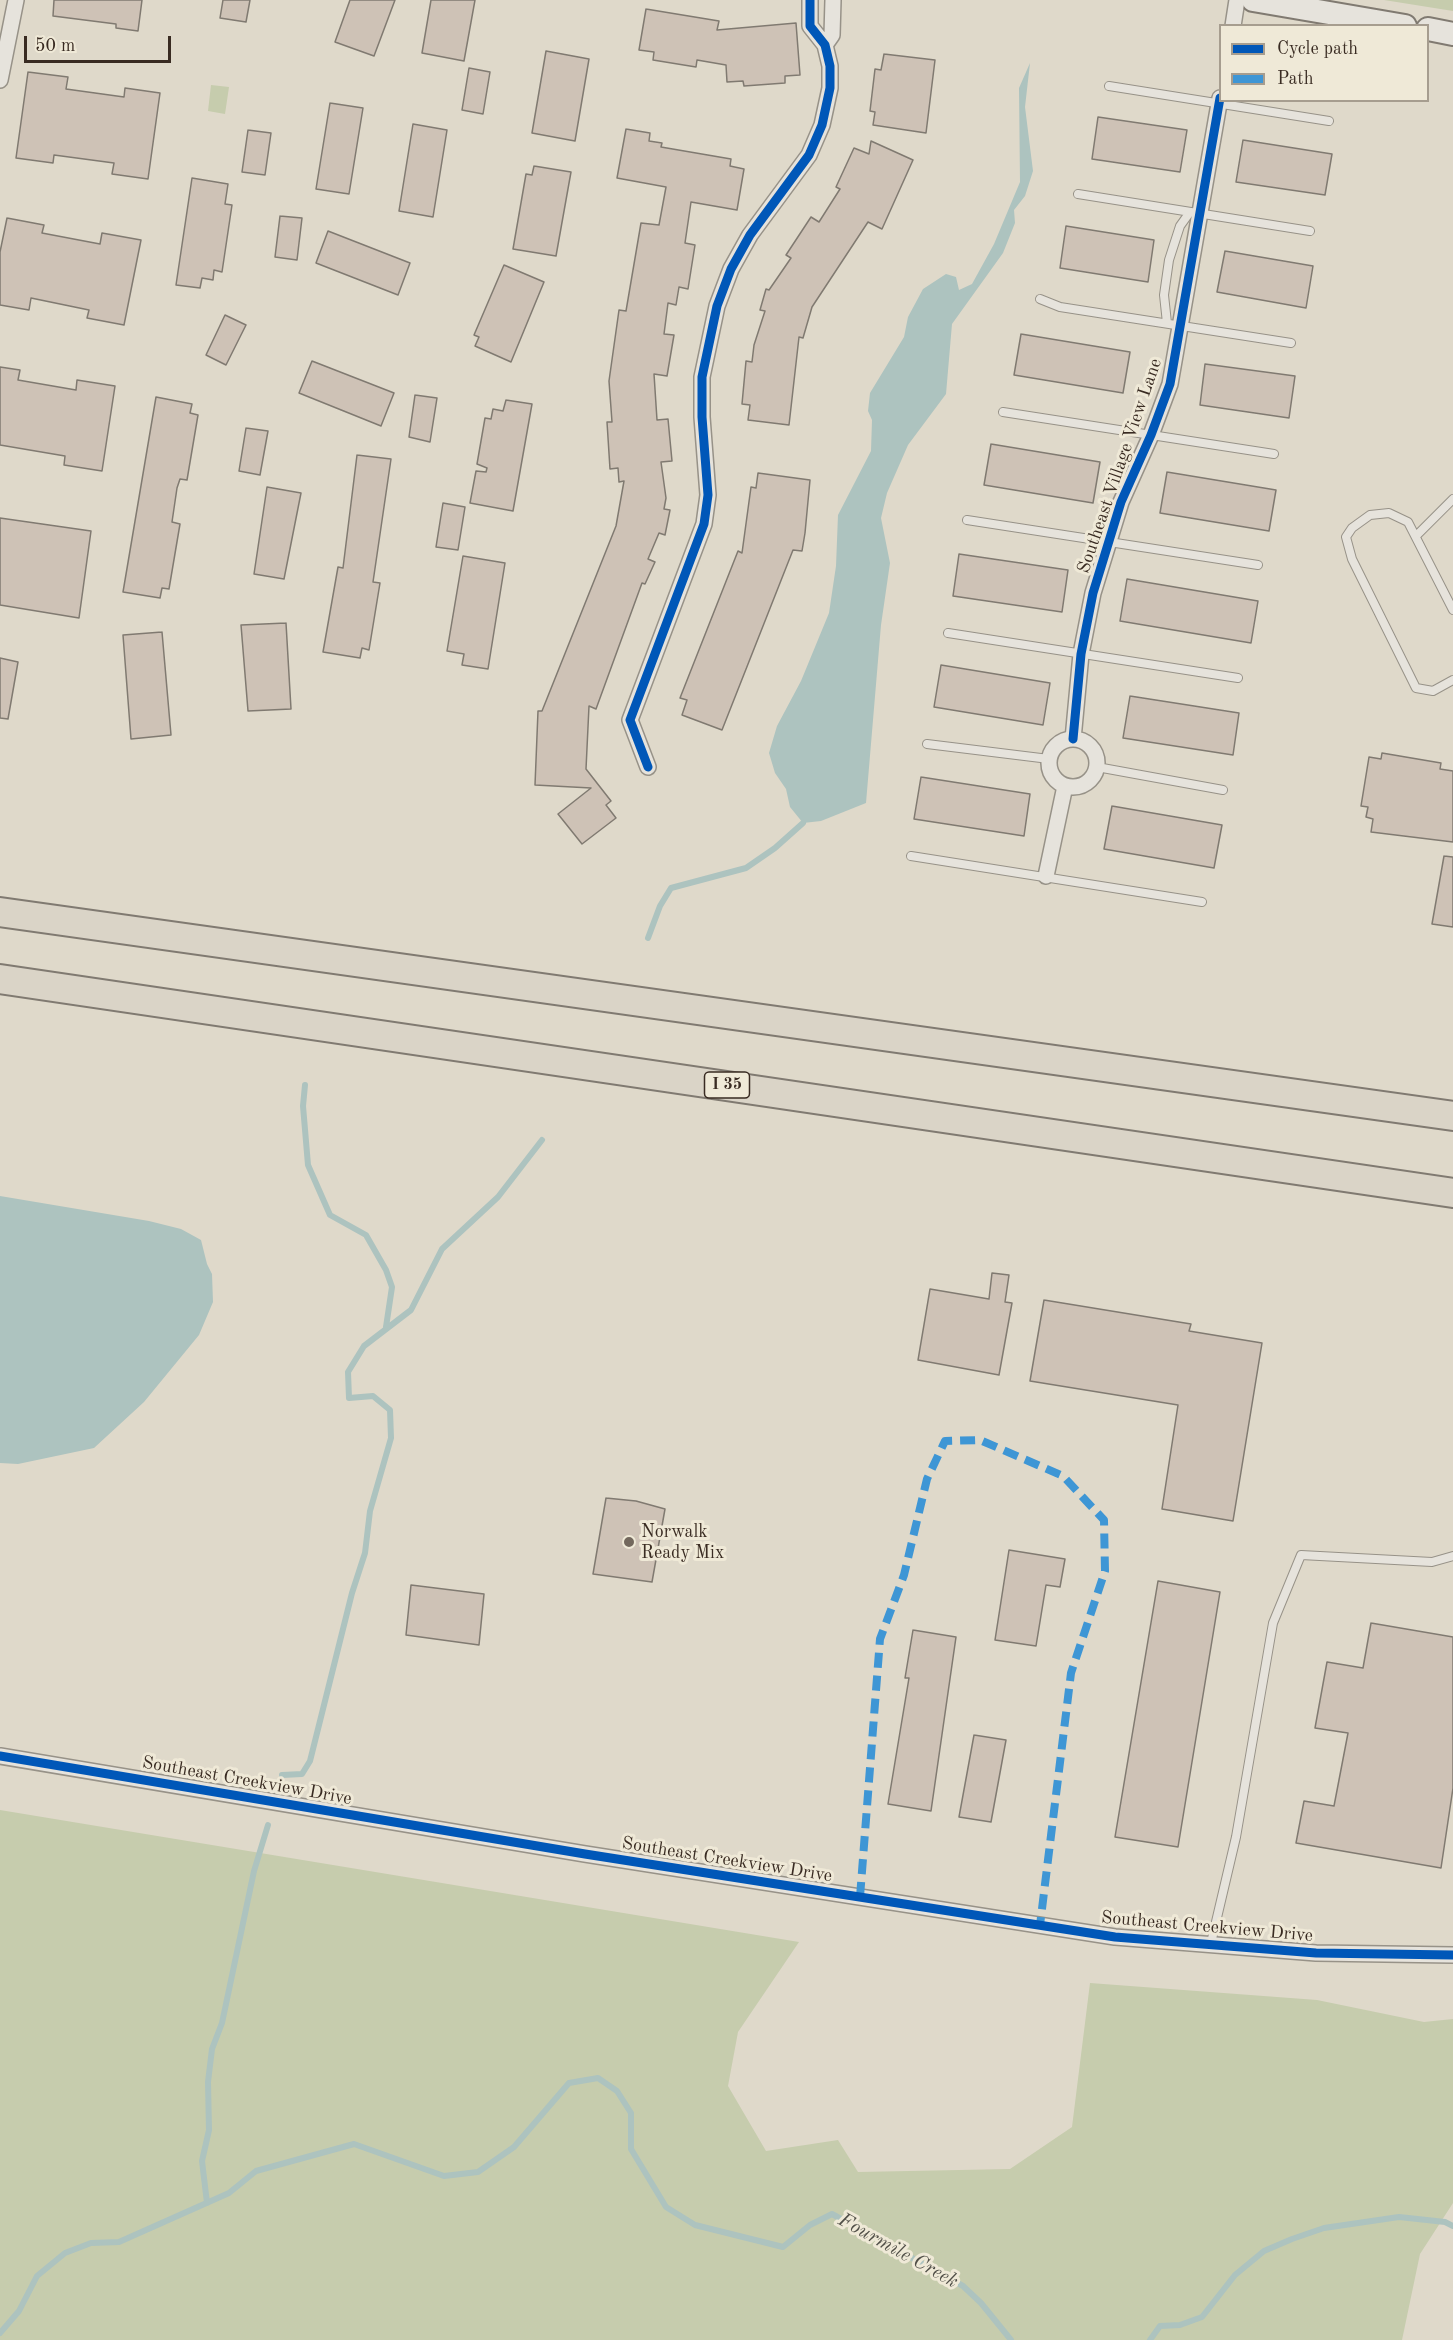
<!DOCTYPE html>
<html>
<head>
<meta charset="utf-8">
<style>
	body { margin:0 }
	#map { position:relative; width:1453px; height:2340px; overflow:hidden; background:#dfd9ca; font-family:"Old Standard TT",serif }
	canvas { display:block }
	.legend { position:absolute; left:1219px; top:24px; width:210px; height:78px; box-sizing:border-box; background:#efe9d7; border:2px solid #a69d8f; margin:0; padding:8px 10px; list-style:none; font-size:18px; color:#392b22 }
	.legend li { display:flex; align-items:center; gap:12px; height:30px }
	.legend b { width:30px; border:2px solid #a69d8f }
	.scale { position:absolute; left:24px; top:36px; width:147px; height:27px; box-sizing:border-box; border:3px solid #392b22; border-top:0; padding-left:8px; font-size:18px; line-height:21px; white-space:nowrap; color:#392b22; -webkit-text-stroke:4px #efe9d7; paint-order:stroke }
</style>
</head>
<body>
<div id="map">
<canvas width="1453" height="2340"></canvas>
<ul class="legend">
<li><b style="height:8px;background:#0057b8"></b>Cycle path</li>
<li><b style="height:8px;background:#3e96d5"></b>Path</li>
</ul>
<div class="scale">50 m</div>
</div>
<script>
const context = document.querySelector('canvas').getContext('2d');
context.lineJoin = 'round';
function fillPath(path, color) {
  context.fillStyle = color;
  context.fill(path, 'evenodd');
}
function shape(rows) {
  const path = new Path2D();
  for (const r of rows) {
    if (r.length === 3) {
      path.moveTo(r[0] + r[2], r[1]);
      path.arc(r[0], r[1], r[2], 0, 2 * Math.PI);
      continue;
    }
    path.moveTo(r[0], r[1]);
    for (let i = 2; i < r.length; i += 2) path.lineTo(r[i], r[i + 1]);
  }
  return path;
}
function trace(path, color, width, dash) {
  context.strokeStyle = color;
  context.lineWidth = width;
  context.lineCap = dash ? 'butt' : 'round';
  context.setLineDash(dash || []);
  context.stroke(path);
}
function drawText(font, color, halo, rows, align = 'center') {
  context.font = font + ' "Old Standard TT",serif';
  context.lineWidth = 6;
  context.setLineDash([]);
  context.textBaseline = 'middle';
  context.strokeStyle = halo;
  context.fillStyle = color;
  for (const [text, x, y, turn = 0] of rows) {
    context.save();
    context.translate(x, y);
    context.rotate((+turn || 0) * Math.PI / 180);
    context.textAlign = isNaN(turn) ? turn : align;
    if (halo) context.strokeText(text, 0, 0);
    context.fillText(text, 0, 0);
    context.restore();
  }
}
fillPath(shape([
	[1384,0,1453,0,1453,11],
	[211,85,229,87,225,114,208,111],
	[0,1810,799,1942,738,2032,728,2086,766,2151,838,2140,858,2172,1010,2169,1072,2127,1090,1983,1317,2000,1424,2022,1453,2019,1453,2203,1420,2254,1402,2340,0,2340]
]), '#c6ccad');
fillPath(shape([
	[1030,63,1025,107,1033,171,1025,196,1014,210,1015,223,1003,253,952,324,946,394,908,445,887,493,881,518,890,563,881,625,866,803,821,821,803,823,790,807,786,789,775,773,769,753,777,726,801,681,829,613,836,566,838,515,871,451,872,420,868,411,870,393,904,337,908,317,923,289,946,274,956,277,959,290,972,284,994,244,1020,182,1019,88],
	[0,1196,149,1221,181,1229,201,1240,207,1264,212,1274,213,1302,199,1335,144,1402,94,1448,18,1464,0,1463]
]), '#adc3bf');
trace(shape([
	[648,938,660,906,671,888,746,868,775,848,803,823],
	[305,1085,303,1106,308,1165,330,1215,366,1235,386,1270,392,1287,386,1327],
	[282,1775,302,1774,310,1761,352,1593,365,1553,370,1511,391,1438,390,1410,373,1396,349,1398,348,1372,364,1346,411,1310,442,1249,498,1197,542,1140],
	[207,2203,202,2161,209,2130,208,2082,212,2049,222,2023,254,1871,268,1825],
	[0,2333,19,2311,37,2276,65,2253,91,2243,119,2242,229,2193,256,2171,354,2144,444,2176,478,2172,514,2147,569,2083,598,2078,617,2091,631,2113,631,2149,666,2207,695,2225,783,2247,810,2225,832,2214,963,2286,981,2303,1011,2340],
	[1150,2340,1160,2326,1180,2325,1202,2317,1235,2275,1264,2251,1292,2239,1324,2228,1399,2217,1445,2222,1453,2226]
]), '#adc3bf', 6);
const building = shape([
	[54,0,142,0,138,31,116,28,116,24,53,16,54,0],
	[223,0,250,0,246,22,220,18,223,0],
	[350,0,395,0,374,56,335,42,350,0],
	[431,0,475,0,464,61,422,53,431,0],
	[646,9,719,21,717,30,796,23,800,75,785,76,785,83,744,86,743,81,727,82,726,65,697,60,696,67,653,60,654,52,639,50,646,9],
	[546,51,589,59,575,141,532,133,546,51],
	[884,54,935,60,926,133,873,125,875,112,870,111,875,69,881,70,884,54],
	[469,68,490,72,483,114,462,110,469,68],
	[28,72,68,77,66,89,124,97,125,88,160,93,148,179,112,174,114,163,54,155,53,163,16,158,28,72],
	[330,103,363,108,349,194,316,189,330,103],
	[1098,117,1187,130,1180,172,1092,159,1098,117],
	[413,124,447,130,433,217,399,211,413,124],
	[626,129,650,133,649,141,662,143,661,147,731,159,730,166,744,169,737,210,691,202,685,243,695,245,688,289,679,287,676,305,668,303,664,334,674,335,667,376,654,374,657,420,668,419,672,461,661,462,666,498,664,509,670,510,665,535,659,533,648,559,655,562,645,584,642,583,596,709,589,706,586,769,611,801,606,805,616,818,582,844,558,814,591,788,535,785,538,711,542,711,616,526,624,481,619,482,618,468,610,469,607,422,612,422,609,381,619,310,626,311,641,223,659,225,666,187,617,178,626,129],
	[248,130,271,133,265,175,242,172,248,130],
	[1243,140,1332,154,1325,195,1236,182,1243,140],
	[871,141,913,160,882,229,868,222,812,307,803,338,799,337,789,425,748,420,750,405,742,404,746,361,752,362,754,345,765,311,760,310,766,289,769,290,791,258,786,255,811,217,819,222,840,189,836,187,854,148,869,154,871,141],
	[534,166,571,172,556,256,513,249,526,174,532,175,534,166],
	[192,178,228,184,225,204,232,205,222,272,214,270,213,280,202,278,200,288,176,285,192,178],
	[280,216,302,218,297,260,275,257,280,216],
	[7,218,44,225,42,233,100,244,102,233,141,240,124,325,87,318,89,310,31,298,29,310,0,305,0,252,7,218],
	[1066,226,1154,240,1148,282,1060,268,1066,226],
	[328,231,410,263,398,295,316,263,328,231],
	[1225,251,1313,266,1306,308,1217,292,1225,251],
	[504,265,544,282,511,362,475,346,479,337,474,335,504,265],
	[225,315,246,325,226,365,206,355,225,315],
	[1021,334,1130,352,1123,393,1014,375,1021,334],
	[312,361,394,393,381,426,299,393,312,361],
	[1205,364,1295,376,1289,418,1200,405,1205,364],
	[0,367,20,370,18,380,76,390,77,380,115,386,102,471,64,465,65,456,0,445,0,367],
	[415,395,437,398,430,442,409,437,415,395],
	[156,397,192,404,190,413,198,415,187,480,180,479,177,488,172,522,180,524,169,589,162,588,160,598,123,592,156,397],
	[506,400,532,404,513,511,470,503,476,471,486,472,487,468,477,464,485,418,491,419,493,409,503,411,506,400],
	[246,428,268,431,260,475,239,471,246,428],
	[991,444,1100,462,1093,503,984,485,991,444],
	[357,455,391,459,373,582,380,583,369,650,362,648,360,658,323,652,338,567,343,568,357,455],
	[1167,472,1276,490,1269,531,1160,513,1167,472],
	[758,473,810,480,805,533,802,551,793,550,722,730,682,715,687,700,680,698,738,551,742,553,751,487,756,488,758,473],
	[267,487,301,493,284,579,254,574,267,487],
	[443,503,465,507,458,550,436,547,443,503],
	[0,518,91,531,79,618,0,605,0,518],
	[959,554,1068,570,1062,612,953,596,959,554],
	[463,556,505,563,488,669,462,665,464,654,447,651,463,556],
	[1127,579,1258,601,1251,643,1120,621,1127,579],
	[286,623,291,709,248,711,241,625,286,623],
	[162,632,171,735,131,739,123,635,162,632],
	[0,658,18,662,8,719,0,718,0,658],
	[941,665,1050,683,1043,725,934,707,941,665],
	[1130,696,1239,713,1233,755,1123,738,1130,696],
	[1382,753,1441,763,1440,769,1453,771,1453,842,1371,832,1373,819,1366,817,1368,807,1361,806,1369,757,1381,759,1382,753],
	[921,777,1030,794,1024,836,914,819,921,777],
	[1112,806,1222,825,1214,868,1104,849,1112,806],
	[1444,856,1453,857,1453,927,1432,924,1444,856],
	[992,1273,1009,1275,1005,1302,1012,1303,999,1375,918,1360,930,1289,989,1299,992,1273],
	[1044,1300,1191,1324,1189,1331,1262,1343,1233,1521,1162,1509,1178,1405,1030,1381,1044,1300],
	[606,1498,636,1501,665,1509,652,1582,593,1574,606,1498],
	[1009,1550,1065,1559,1060,1587,1046,1585,1036,1646,995,1640,1009,1550],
	[1158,1581,1220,1592,1178,1847,1115,1837,1158,1581],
	[411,1585,484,1594,479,1645,406,1635,411,1585],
	[1371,1623,1453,1637,1453,1788,1441,1868,1296,1843,1304,1801,1334,1806,1348,1733,1315,1728,1327,1662,1363,1668,1371,1623],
	[913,1630,956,1637,931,1811,888,1804,909,1678,905,1678,913,1630],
	[974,1735,1006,1740,991,1822,959,1817,974,1735]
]);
fillPath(building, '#cec2b6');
trace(building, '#807a71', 1.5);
const service = shape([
	[1109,86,1329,121],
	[1078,194,1310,231],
	[1040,299,1060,307,1291,343],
	[1167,323,1164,295,1169,260,1180,226,1190,212],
	[1003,412,1274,454],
	[967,520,1258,565],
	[1416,536,1453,499],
	[1453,610,1408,522,1389,513,1370,515,1352,528,1346,537,1352,559,1416,688,1433,691,1453,680],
	[948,633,1238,678],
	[927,744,1049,759],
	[1097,767,1223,790],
	[911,856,1202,902],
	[1211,1943,1236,1837,1273,1623,1301,1555,1432,1562,1453,1556]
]);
const minor = shape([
	[1233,26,1237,0],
	[825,45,832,35,833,0],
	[0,80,16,0],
	[1073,763,24],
	[1073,739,1081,654,1093,593,1121,502,1151,435,1170,384,1220,98],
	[648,767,630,720,704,524,708,495,702,417,702,377,717,306,731,269,750,235,809,155,822,125,830,88,830,66,825,45,810,26,810,0],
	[1046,876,1065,786],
	[0,1756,585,1854,1115,1937,1316,1953,1453,1955]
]);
const secondary = shape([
	[1253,0,1405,26],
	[1428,29,1453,34]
]);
const motorway = shape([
	[0,912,1453,1116],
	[0,979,1453,1193]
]);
trace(service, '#979288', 10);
trace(minor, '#979288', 18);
trace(secondary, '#807a71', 26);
trace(motorway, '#807a71', 32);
trace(service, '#e6e3dc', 8);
trace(minor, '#e6e3dc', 15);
trace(secondary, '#e6e3dc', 22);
trace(motorway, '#dad4c7', 28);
trace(shape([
	[860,1897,880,1639,904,1575,927,1479,945,1441,980,1440,1063,1476,1104,1520,1105,1571,1071,1673,1040,1925]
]), '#3e96d5', 8, [15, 8]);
trace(shape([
	[1073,739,1081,654,1093,593,1121,502,1151,435,1170,384,1220,98],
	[648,767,630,720,704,524,708,495,702,417,702,377,717,306,731,269,750,235,809,155,822,125,830,88,830,66,825,45,810,26,810,0],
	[0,1756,585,1854,1115,1937,1316,1953,1453,1955]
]), '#0057b8', 9);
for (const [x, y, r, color] of [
	[629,1542,6,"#73685d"]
]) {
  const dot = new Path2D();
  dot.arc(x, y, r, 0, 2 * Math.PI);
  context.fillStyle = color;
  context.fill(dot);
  trace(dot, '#efe9d7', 2);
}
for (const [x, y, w] of [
	[727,1085,45]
]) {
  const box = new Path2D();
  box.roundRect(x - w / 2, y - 13, w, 26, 4.5);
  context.fillStyle = '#efe9d7';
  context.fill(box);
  trace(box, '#392b22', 1.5);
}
drawText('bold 16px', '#392b22', null, [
	["I 35",727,1085]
]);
drawText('18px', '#392b22', '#efe9d7', [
	["Southeast Village View Lane",1120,466,-71],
	["Southeast Creekview Drive",247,1781,10],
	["Southeast Creekview Drive",727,1860,9],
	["Southeast Creekview Drive",1207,1927,5]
]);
drawText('18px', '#392b22', '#efe9d7', [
	["Norwalk",641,1532],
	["Ready Mix",641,1553]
], 'left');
drawText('italic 20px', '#514f48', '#efe9d7', [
	["Fourmile Creek",898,2251,29]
]);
</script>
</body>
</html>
